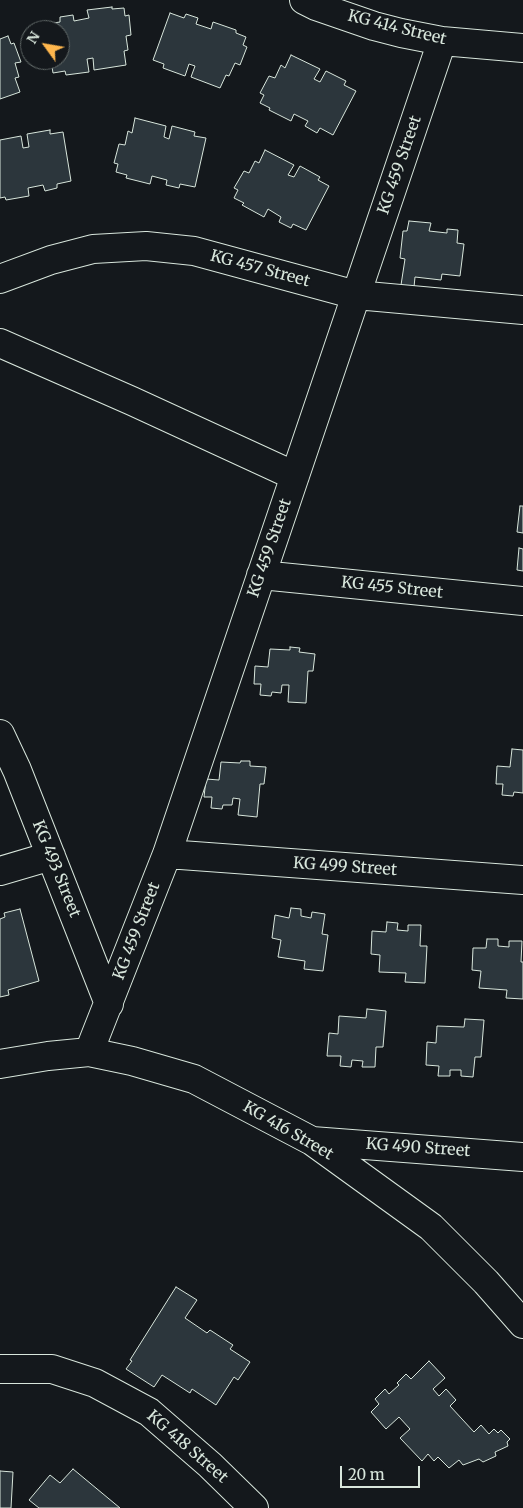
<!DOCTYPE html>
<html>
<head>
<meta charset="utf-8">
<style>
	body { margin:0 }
	#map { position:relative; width:523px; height:1508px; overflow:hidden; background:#14181c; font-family:Merriweather,serif }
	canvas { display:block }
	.north { position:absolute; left:20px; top:20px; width:50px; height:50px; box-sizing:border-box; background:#14181c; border:1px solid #626a69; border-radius:50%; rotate:302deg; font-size:14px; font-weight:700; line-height:20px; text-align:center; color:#d8e6dc }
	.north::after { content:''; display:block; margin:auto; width:18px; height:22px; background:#ffb74d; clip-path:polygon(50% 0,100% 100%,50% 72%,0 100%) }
	.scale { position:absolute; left:340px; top:1466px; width:80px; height:22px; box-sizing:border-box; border:2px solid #d8e6dc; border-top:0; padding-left:6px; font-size:15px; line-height:18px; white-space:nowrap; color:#d8e6dc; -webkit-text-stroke:4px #14181c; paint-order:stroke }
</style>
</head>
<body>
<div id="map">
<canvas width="523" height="1508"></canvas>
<div class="north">N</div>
<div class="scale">20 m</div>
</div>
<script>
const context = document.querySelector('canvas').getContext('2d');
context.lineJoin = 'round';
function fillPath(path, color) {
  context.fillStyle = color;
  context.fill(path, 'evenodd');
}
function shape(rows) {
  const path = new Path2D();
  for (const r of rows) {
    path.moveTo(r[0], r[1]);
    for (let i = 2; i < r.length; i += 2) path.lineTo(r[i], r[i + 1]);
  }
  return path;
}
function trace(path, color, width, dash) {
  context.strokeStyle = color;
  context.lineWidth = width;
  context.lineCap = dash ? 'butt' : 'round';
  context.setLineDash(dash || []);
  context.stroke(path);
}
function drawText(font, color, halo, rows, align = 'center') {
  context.font = font + ' Merriweather,serif';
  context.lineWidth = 4;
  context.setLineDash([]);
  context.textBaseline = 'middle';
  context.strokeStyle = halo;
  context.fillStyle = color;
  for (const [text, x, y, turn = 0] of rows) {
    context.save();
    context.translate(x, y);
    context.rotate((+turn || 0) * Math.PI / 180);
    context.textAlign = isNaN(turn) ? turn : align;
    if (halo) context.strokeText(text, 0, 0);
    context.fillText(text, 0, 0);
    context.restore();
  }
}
const building = shape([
	[112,7,112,9,124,8,125,16,129,15,131,35,126,36,128,50,124,51,126,65,94,70,93,58,87,59,89,72,66,75,65,71,53,73,51,60,60,60,60,30,46,30,46,24,60,22,60,17,73,15,74,21,89,18,87,10,112,7],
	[170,13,184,18,186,14,198,18,196,24,211,29,213,22,236,30,236,33,246,37,243,45,247,47,240,65,235,63,229,76,226,75,220,88,191,77,195,66,189,64,185,76,163,68,164,64,153,60,170,13],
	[8,36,11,44,14,43,21,62,15,63,19,77,15,78,20,92,0,99,0,39,8,36],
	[291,55,320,69,314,79,320,82,326,71,346,81,344,85,356,91,333,135,320,128,317,133,305,126,308,121,294,114,291,121,269,110,270,108,260,103,264,95,260,93,269,76,275,78,281,65,285,68,291,55],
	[135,118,166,126,164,137,169,139,172,126,195,132,194,136,206,138,195,187,180,184,179,188,166,185,167,180,152,176,150,184,126,178,127,175,116,172,118,164,114,163,119,144,125,145,128,131,132,133,135,118],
	[50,130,50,134,63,132,71,181,57,184,57,188,45,191,43,185,28,188,29,196,6,200,5,197,0,198,0,140,21,136,23,148,29,147,27,134,50,130],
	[265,150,294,165,288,175,294,177,300,166,320,177,318,180,329,186,306,230,293,224,291,228,279,222,281,217,268,209,264,217,242,205,244,203,234,198,238,190,234,188,244,171,249,173,255,161,259,163,265,150],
	[409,221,431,223,429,231,447,233,447,229,458,230,457,243,464,244,460,276,442,274,441,280,415,277,414,287,401,285,405,259,400,258,403,231,407,231,409,221],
	[520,506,523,506,523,533,517,532,520,506],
	[519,548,523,549,523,571,517,570,519,548],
	[290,647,300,648,299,652,315,654,313,671,308,671,306,703,288,702,289,685,282,685,281,693,272,692,271,696,260,695,261,684,254,684,255,666,268,667,270,649,290,650,290,647],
	[512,749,523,750,523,793,514,792,513,796,502,795,503,784,496,784,497,766,510,767,512,749],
	[241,761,250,761,250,766,266,767,264,784,260,784,257,817,238,815,240,799,233,798,232,805,223,805,222,809,211,808,212,797,204,797,206,779,219,780,221,762,240,763,241,761],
	[291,908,301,909,301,916,311,918,312,912,325,914,322,934,328,935,323,971,304,969,305,961,278,957,281,940,272,938,275,915,289,918,291,908],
	[20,909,39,981,8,990,9,995,0,997,0,919,5,917,4,913,20,909],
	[387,922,398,923,397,930,408,931,408,925,421,925,420,946,427,946,425,983,405,982,406,973,379,972,380,955,371,954,372,931,386,932,387,922],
	[487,939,498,939,498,946,509,947,509,941,522,941,521,962,523,962,523,999,506,998,507,990,479,988,481,971,472,970,473,948,486,948,487,939],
	[367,1009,386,1011,383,1047,376,1047,375,1067,362,1067,363,1061,352,1060,351,1067,340,1066,341,1056,327,1056,329,1033,338,1034,339,1016,366,1018,367,1009],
	[465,1019,484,1020,481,1057,475,1057,473,1077,461,1076,461,1070,450,1070,450,1076,438,1076,439,1066,426,1065,427,1042,436,1043,437,1026,464,1027,465,1019],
	[176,1287,197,1300,185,1318,207,1333,210,1330,233,1345,230,1349,250,1362,238,1380,234,1377,216,1405,192,1389,190,1393,162,1375,154,1387,126,1369,132,1361,130,1360,176,1287],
	[429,1361,445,1378,433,1389,439,1396,446,1389,456,1400,450,1406,474,1432,481,1425,489,1434,494,1429,498,1433,501,1430,510,1439,507,1442,508,1446,495,1452,496,1456,483,1462,479,1459,463,1465,459,1460,449,1468,438,1457,434,1461,428,1454,422,1461,400,1438,410,1429,399,1417,386,1429,371,1412,379,1404,375,1399,385,1389,389,1394,399,1385,397,1383,406,1374,411,1379,429,1361],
	[73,1469,120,1508,39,1508,29,1500,50,1475,60,1483,73,1469],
	[0,1471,13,1472,11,1508,0,1508,0,1471]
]);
fillPath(building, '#2c363c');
trace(building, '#d8e6dc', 1);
const minor = shape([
	[304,0,316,6,374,26,401,33,442,41,523,48],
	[0,279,51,260,93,249,146,246,194,251,356,295,523,310],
	[0,343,132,401,295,476],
	[261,575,523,601],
	[0,734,17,770,109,1004],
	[167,854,523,880],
	[0,871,51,856],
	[89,1052,167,854,442,41],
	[0,1064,48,1056,89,1052,132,1061,194,1079,312,1141,431,1227,486,1282,523,1324],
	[312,1141,523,1157],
	[0,1369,52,1369,95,1383,149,1412,210,1465,254,1508]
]);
trace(minor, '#d8e6dc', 30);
trace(minor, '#14181c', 28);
drawText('16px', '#d8e6dc', '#14181c', [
	["KG 414 Street",397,28,14],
	["KG 459 Street",400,165,-71],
	["KG 457 Street",260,269,15],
	["KG 459 Street",270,548,-71],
	["KG 455 Street",392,588,6],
	["KG 499 Street",345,867,4],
	["KG 493 Street",56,869,68],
	["KG 459 Street",137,931,-69],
	["KG 416 Street",288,1131,30],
	["KG 490 Street",418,1148,4],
	["KG 418 Street",187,1447,41]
]);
</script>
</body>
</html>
